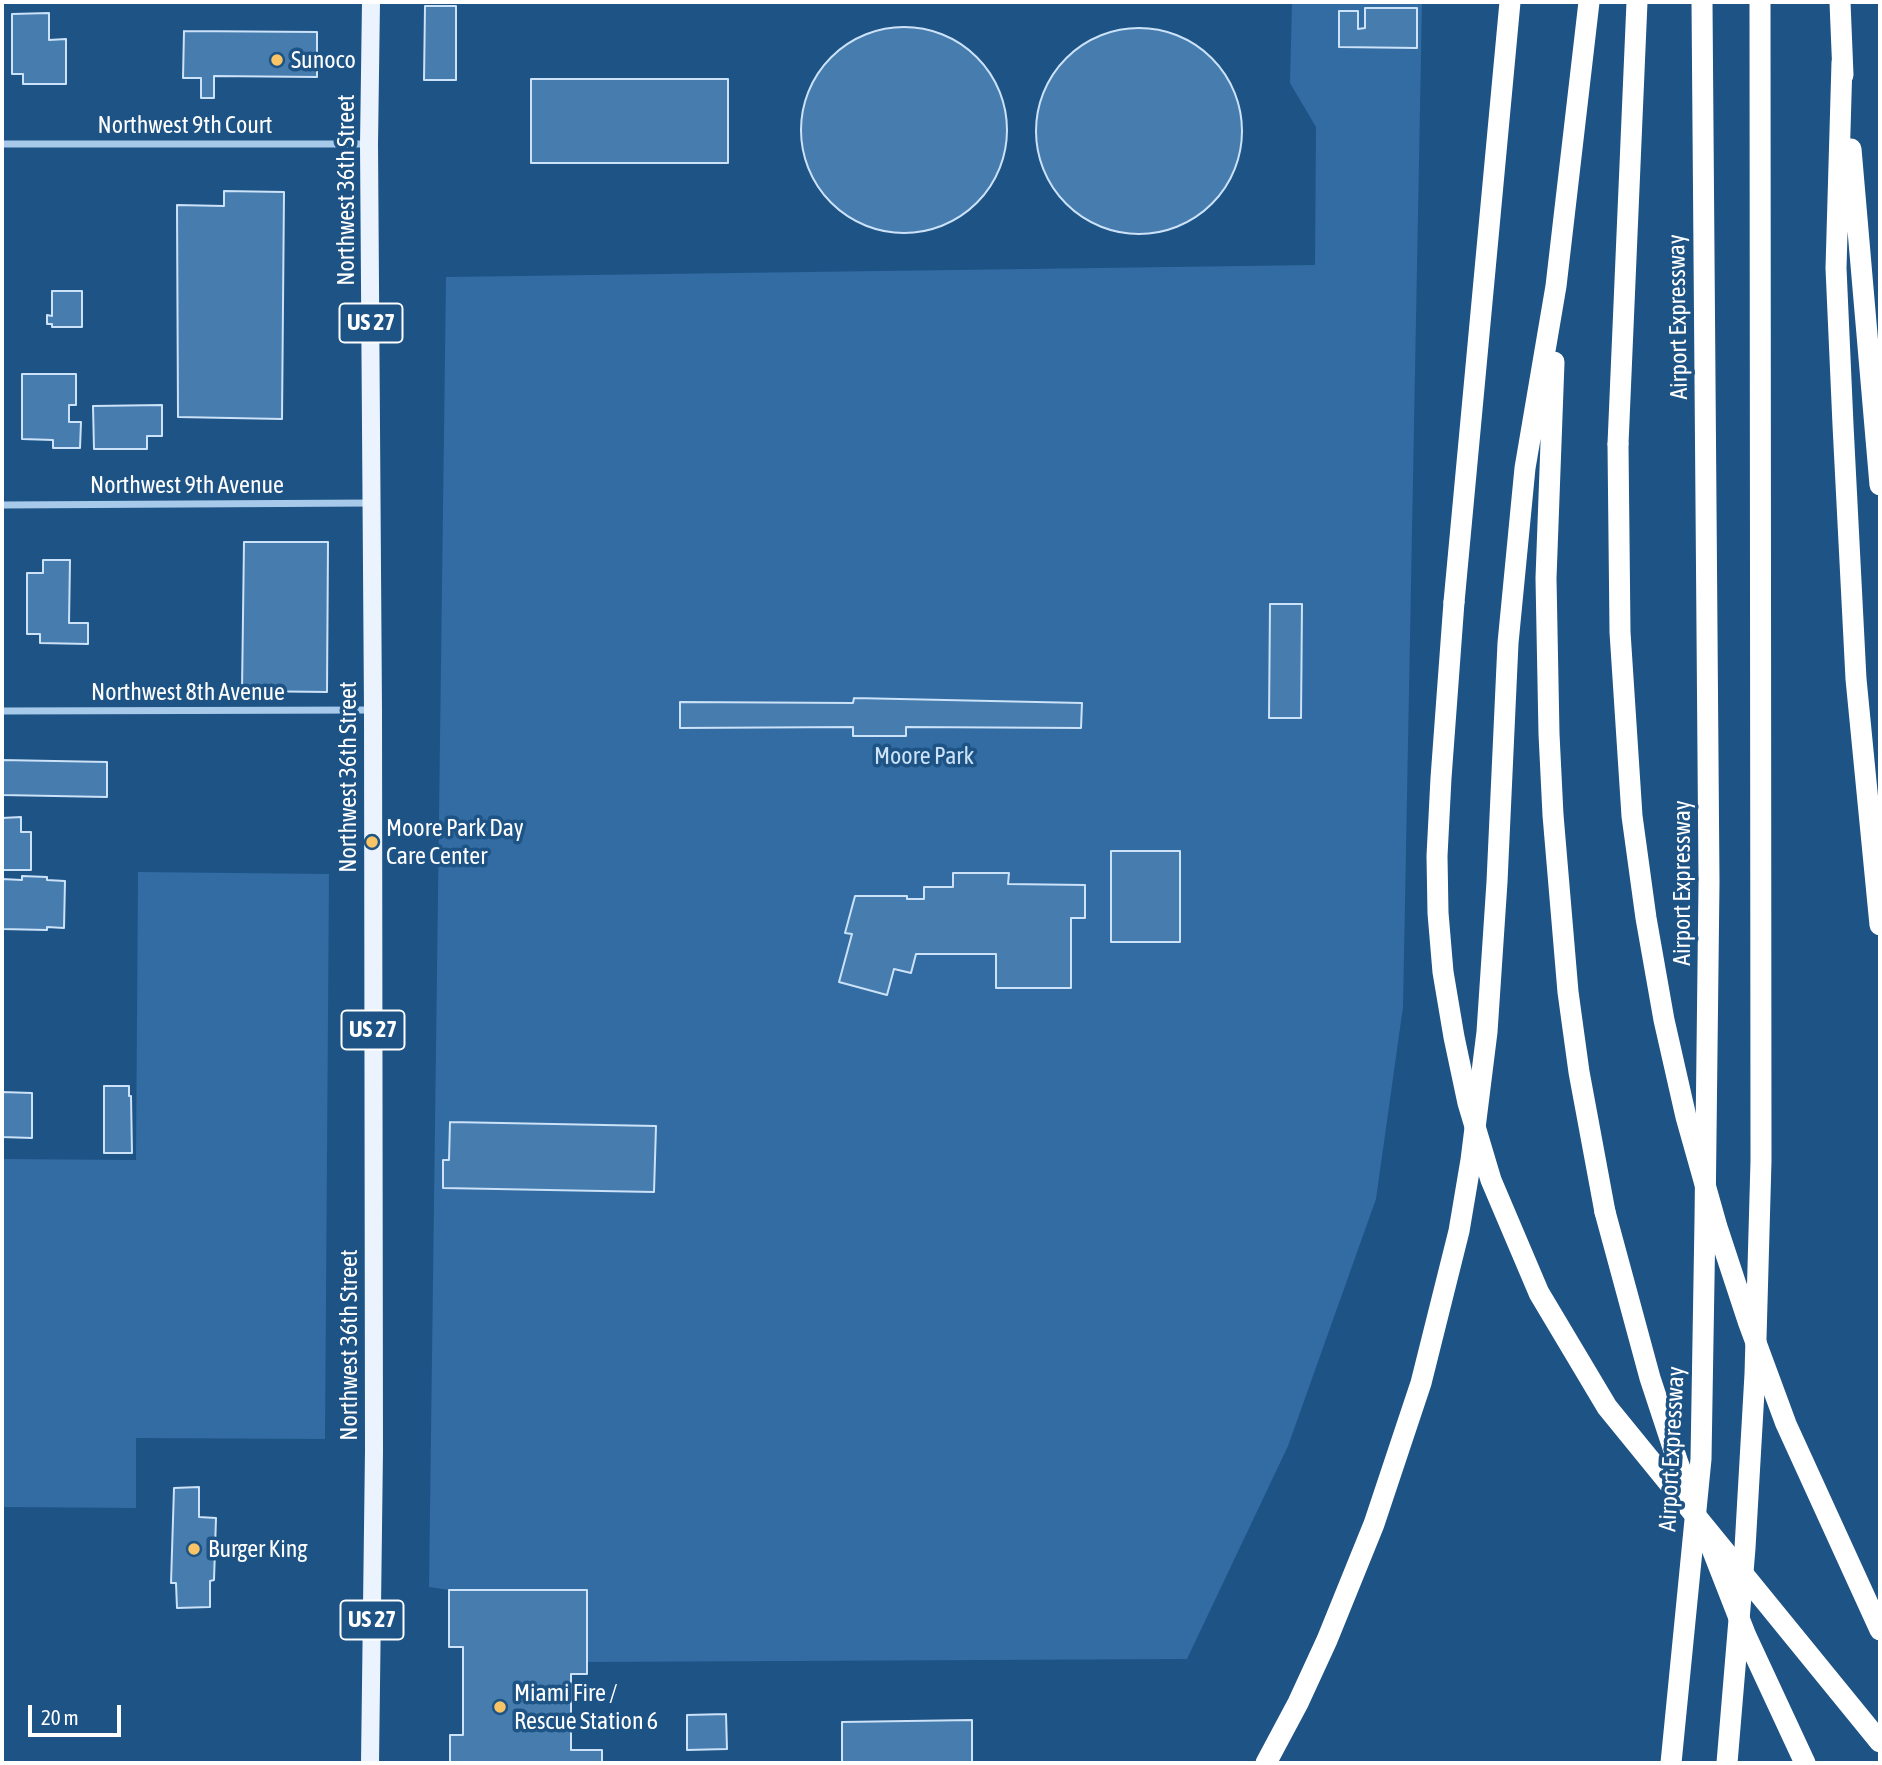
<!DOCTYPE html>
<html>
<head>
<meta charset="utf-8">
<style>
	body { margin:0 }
	#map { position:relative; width:1882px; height:1765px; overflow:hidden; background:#1e5385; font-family:"Asap Condensed",sans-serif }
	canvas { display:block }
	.frame { position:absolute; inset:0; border:4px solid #fff; pointer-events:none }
	.scale { position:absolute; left:28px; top:1705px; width:93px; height:32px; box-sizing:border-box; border:4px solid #fff; border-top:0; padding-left:9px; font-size:21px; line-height:24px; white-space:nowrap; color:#fff; -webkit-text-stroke:5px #1e5385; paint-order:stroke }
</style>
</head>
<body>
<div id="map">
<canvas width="1882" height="1765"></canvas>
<div class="frame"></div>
<div class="scale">20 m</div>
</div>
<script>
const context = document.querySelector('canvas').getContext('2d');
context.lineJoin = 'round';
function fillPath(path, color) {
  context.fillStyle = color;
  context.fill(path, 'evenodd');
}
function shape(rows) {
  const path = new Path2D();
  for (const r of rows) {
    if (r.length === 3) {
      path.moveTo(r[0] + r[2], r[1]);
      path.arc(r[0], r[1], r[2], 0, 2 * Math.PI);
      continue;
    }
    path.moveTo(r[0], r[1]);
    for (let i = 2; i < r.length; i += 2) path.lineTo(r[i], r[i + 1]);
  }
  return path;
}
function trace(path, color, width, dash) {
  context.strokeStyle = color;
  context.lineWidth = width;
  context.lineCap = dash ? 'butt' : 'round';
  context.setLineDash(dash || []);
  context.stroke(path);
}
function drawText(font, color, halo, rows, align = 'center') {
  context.font = font + ' "Asap Condensed",sans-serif';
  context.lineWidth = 7;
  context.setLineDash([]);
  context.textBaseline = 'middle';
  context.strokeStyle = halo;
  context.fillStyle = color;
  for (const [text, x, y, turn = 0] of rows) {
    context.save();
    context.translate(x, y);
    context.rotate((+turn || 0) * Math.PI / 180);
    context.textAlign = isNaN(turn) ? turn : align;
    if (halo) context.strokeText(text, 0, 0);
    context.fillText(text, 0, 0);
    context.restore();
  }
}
fillPath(shape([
	[1292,2,1422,2,1403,1007,1376,1199,1288,1446,1187,1659,587,1662,587,1590,449,1590,429,1587,446,277,1315,265,1316,127,1290,83],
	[138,872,329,874,325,1439,136,1438,136,1508,2,1507,2,1159,136,1160]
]), '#326ca3');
const building = shape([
	[425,6,456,6,456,80,424,80,425,6],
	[1365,8,1417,8,1417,48,1339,47,1339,11,1358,11,1358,29,1365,28,1365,8],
	[49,13,49,40,66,39,66,84,23,84,23,74,12,74,12,14,49,13],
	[904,130,103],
	[1139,131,103],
	[184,31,317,32,317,77,214,76,214,98,201,98,201,78,183,78,184,31],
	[531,79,728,79,728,163,531,163,531,79],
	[224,191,284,192,282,419,178,417,177,205,224,206,224,191],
	[52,291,82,291,82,327,52,327,52,324,47,324,47,315,52,316,52,291],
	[22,374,76,374,76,405,69,405,69,422,81,422,80,448,53,448,53,440,22,439,22,374],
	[162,405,162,436,147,436,147,449,94,449,93,406,162,405],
	[244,542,328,542,327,692,242,691,244,542],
	[43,560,70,560,69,623,88,623,88,644,40,643,40,634,27,634,27,573,43,573,43,560],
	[1270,604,1302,604,1301,718,1269,718,1270,604],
	[854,698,1082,703,1081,728,906,727,906,736,853,736,853,727,680,728,680,702,853,703,854,698],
	[2,760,107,762,107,797,2,795,2,760],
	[21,817,21,832,31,832,31,870,2,870,2,818,21,817],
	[1111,851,1180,851,1180,942,1111,942,1111,851],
	[953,873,1009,873,1008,884,1085,885,1085,918,1071,918,1071,988,996,988,996,954,916,954,911,973,894,969,887,995,839,982,852,934,845,933,855,896,907,896,907,899,924,899,924,887,953,887,953,873],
	[22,876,47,877,47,880,65,881,64,928,47,927,47,930,2,929,2,879,22,880,22,876],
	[104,1086,129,1086,129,1096,131,1096,132,1153,104,1153,104,1086],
	[2,1092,32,1093,32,1138,2,1137,2,1092],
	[450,1122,656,1126,654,1192,443,1188,443,1160,449,1160,450,1122],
	[199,1487,199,1517,216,1518,214,1580,210,1581,210,1607,177,1608,176,1583,171,1583,174,1488,199,1487],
	[449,1590,587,1590,587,1674,571,1674,571,1750,602,1750,602,1763,450,1763,450,1735,463,1735,463,1647,449,1647,449,1590],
	[726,1714,727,1749,687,1750,687,1715,726,1714],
	[972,1720,972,1763,842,1763,842,1722,972,1720]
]);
fillPath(building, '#477cae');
trace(building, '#cbe2f8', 2);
trace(shape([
	[2,144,369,144],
	[2,505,372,503],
	[2,711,372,710]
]), '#a7caea', 7);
trace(shape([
	[370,1763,374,1450,373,710,369,144,371,2]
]), '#ebf4fe', 18);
trace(shape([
	[1840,2,1843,75],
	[1842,62,1836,268,1843,425,1856,679,1880,925],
	[1851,149,1880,485],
	[1554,362,1546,578,1549,734,1553,815,1568,992,1579,1072,1605,1212],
	[1618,444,1637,2],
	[1454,602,1510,2],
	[1266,1763,1298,1703,1327,1640,1374,1524,1421,1383,1459,1231,1471,1160,1487,1032,1497,882,1508,643,1525,468,1556,286,1589,2],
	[1671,1763,1701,1459,1705,1220,1709,882,1702,2],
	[1727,1763,1745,1548,1755,1374,1761,1161,1760,2]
]), '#fff', 21);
trace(shape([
	[1618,444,1620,632,1632,816,1646,918,1664,1020,1686,1117,1717,1227,1748,1321,1786,1424,1880,1630],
	[1454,602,1441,778,1437,856,1438,913,1443,972,1454,1037,1468,1103,1491,1180,1539,1293,1607,1407,1880,1742],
	[1605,1212,1650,1378,1678,1463,1695,1508],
	[1710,1544,1746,1636,1805,1763]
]), '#fff', 21);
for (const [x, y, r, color] of [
	[277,60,7,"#f9c466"],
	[372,842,7,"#f9c466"],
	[194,1549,7,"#f9c466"],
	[500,1707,7,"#f9c466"]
]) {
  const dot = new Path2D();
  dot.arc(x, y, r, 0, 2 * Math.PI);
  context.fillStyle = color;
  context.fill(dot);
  trace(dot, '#1e5385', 2.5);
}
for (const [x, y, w] of [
	[371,323,63],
	[373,1030,63],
	[372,1620,63]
]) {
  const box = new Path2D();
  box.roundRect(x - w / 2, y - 19.5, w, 39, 5);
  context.fillStyle = '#1e5385';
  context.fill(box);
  trace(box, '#fff', 2);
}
drawText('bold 23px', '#fff', null, [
	["US 27",371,323],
	["US 27",373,1030],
	["US 27",372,1620]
]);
drawText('24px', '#fff', '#1e5385', [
	["Sunoco",291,60],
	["Moore Park Day",386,828],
	["Care Center",386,856],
	["Burger King",208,1549],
	["Miami Fire /",514,1693],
	["Rescue Station 6",514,1721]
], 'left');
drawText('24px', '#fff', '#1e5385', [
	["Northwest 9th Court",185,125],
	["Northwest 36th Street",346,190,-90],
	["Airport Expressway",1678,317,-91],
	["Northwest 9th Avenue",187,485],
	["Northwest 8th Avenue",188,692],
	["Northwest 36th Street",348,777,-90],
	["Airport Expressway",1682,883,-90],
	["Northwest 36th Street",349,1345,-90],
	["Airport Expressway",1672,1449,-87]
]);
drawText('24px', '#cbe2f8', '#1e5385', [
	["Moore Park",924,756]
]);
</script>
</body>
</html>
